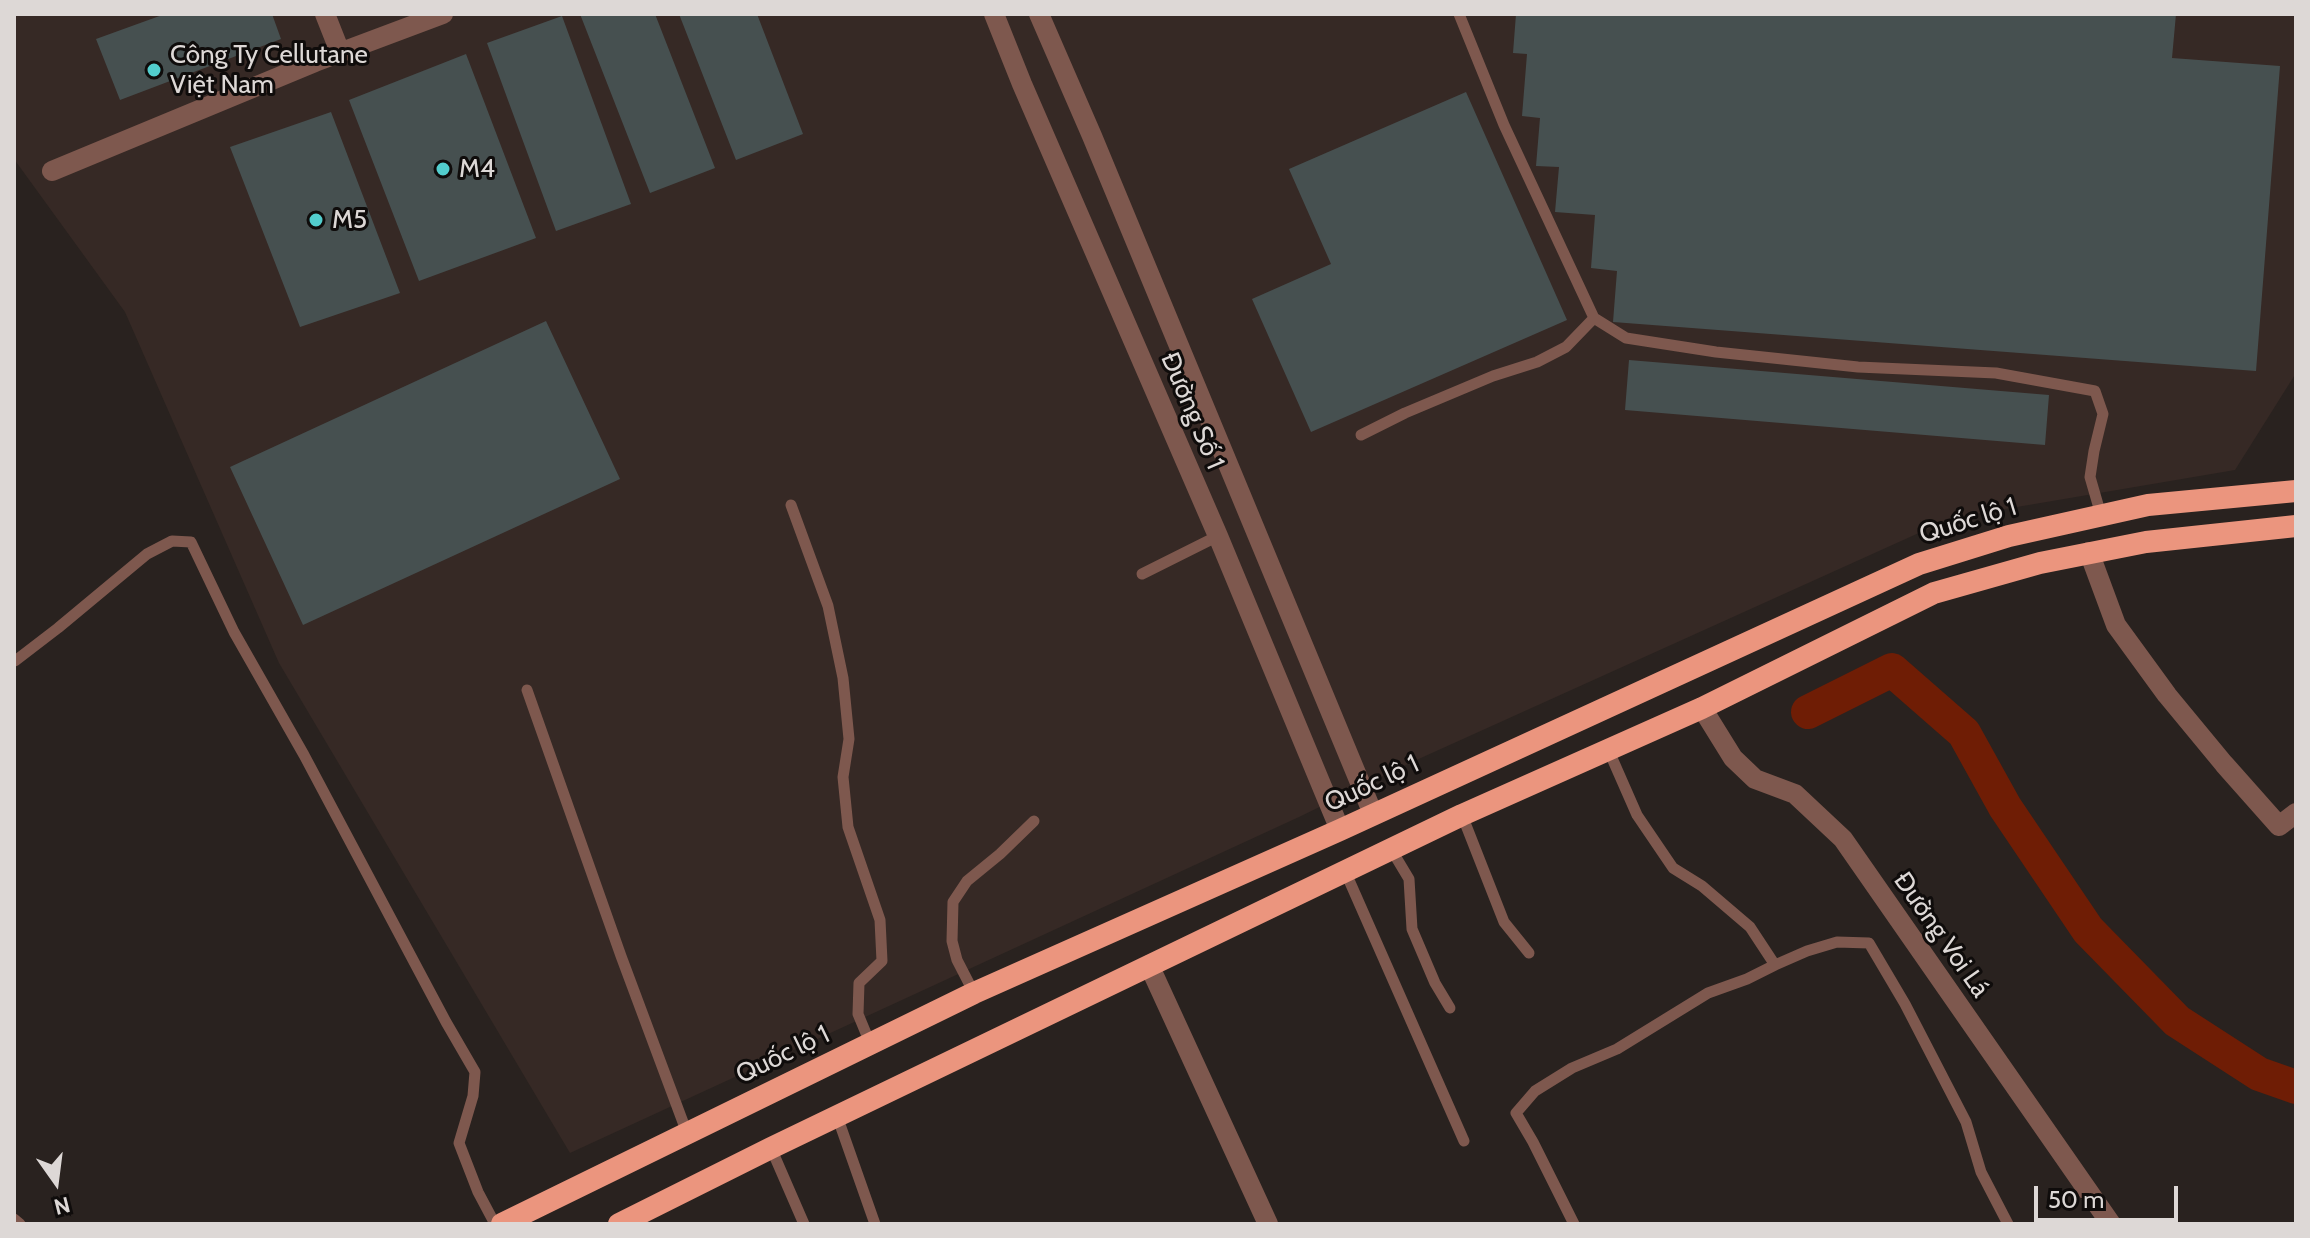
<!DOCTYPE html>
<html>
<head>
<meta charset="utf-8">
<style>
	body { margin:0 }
	#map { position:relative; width:2310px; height:1238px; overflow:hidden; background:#29221f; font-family:Cabin,sans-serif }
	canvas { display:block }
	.frame { position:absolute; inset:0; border:16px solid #ddd8d6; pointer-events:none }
	.north { position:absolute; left:16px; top:1142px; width:80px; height:80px; -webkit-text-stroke:6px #0f0c0b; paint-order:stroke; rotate:166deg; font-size:22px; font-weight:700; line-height:32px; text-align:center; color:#ddd8d6 }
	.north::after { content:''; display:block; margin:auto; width:28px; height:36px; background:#ddd8d6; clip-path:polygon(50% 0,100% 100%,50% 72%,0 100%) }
	.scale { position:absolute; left:2034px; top:1186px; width:144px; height:36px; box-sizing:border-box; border:4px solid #ddd8d6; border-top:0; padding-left:10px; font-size:24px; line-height:28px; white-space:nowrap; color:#ddd8d6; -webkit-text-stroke:6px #0f0c0b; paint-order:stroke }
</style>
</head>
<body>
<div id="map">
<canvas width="2310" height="1238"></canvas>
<div class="frame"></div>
<div class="north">N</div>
<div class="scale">50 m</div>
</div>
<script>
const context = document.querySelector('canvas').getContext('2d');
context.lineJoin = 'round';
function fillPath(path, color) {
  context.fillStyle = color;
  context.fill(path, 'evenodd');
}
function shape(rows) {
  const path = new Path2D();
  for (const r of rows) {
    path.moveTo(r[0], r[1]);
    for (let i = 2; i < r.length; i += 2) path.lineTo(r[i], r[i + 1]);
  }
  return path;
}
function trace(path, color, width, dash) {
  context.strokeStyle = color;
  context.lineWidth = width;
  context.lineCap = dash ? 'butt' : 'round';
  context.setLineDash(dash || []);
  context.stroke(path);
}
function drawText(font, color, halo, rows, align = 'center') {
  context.font = font + ' Cabin,sans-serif';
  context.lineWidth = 6;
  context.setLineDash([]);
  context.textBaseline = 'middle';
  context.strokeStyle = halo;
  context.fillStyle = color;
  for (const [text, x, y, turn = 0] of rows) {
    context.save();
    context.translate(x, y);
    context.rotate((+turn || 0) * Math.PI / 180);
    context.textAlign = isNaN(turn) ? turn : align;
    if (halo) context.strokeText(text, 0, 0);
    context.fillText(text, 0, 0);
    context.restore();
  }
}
fillPath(shape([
	[14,14,2296,14,2296,373,2235,470,1952,518,1412,762,1299,817,570,1153,279,663,125,312,14,159]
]), '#362925');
trace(shape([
	[1808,712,1892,670,1964,733,2005,807,2088,930,2177,1021,2259,1074,2296,1087]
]), '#6f1d05', 34);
fillPath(shape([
	[165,14,272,14,281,39,120,100,96,39],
	[580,14,655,14,715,168,650,193],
	[679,14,757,14,803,134,736,160],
	[1516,14,2176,14,2172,58,2280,66,2256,371,1613,322,1617,271,1591,268,1595,215,1555,212,1559,167,1536,166,1540,118,1522,116,1527,54,1513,53],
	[562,16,631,204,556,231,487,43],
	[466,54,536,238,419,281,349,100],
	[1466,92,1567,320,1311,432,1252,299,1331,264,1289,169],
	[331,112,400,293,300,327,230,147],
	[546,321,620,479,303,625,230,467],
	[1629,360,2049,395,2045,445,1625,410]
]), '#465050');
trace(shape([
	[1459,14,1504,125,1594,318,1626,338,1716,352,1858,367,1996,373,2095,391,2103,414,2094,451,2090,477,2101,515],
	[1361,435,1405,413,1493,376,1537,362,1566,347,1594,318],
	[791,505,828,606,843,678,849,739,843,777,848,827,880,920,882,961,859,983,858,1014,870,1043],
	[1142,574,1218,536],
	[15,661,58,628,147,554,172,541,191,542,234,632,304,755,446,1022,475,1072,473,1096,459,1143,478,1192,495,1224],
	[527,690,621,956,687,1133],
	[1608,749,1637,815,1673,868,1702,886,1750,927,1775,965,1807,951,1837,942,1869,943,1905,1004,1966,1122,1981,1172,2008,1224],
	[1462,815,1504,922,1529,953],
	[1391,849,1409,879,1412,929,1435,983,1450,1008],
	[1345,871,1464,1141],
	[974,993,957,960,952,941,953,902,967,881,1000,854,1034,821],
	[837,1116,875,1224],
	[771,1148,804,1224],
	[14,1219,20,1224],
	[1574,1224,1533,1142,1516,1113,1535,1091,1572,1068,1617,1049,1708,993,1747,979,1775,965]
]), '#7e584e', 11);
trace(shape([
	[325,14,340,52],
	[994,14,1022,84,1218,536,1340,830],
	[1039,14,1092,136,1373,814],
	[52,171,315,62,443,14],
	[2089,552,2116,625,2167,695,2224,764,2279,826,2296,813],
	[1702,708,1733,758,1755,779,1795,794,1843,839,2111,1224],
	[1149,965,1268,1224]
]), '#7e584e', 20);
trace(shape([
	[502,1224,974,993,1340,830,1919,564,2009,536,2148,505,2296,491],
	[619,1224,771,1148,1462,815,1702,708,1934,593,2040,563,2146,542,2296,526]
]), '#eb957e', 22);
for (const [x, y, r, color] of [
	[154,70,8,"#52cdcd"],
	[443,169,8,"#52cdcd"],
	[316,220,8,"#52cdcd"]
]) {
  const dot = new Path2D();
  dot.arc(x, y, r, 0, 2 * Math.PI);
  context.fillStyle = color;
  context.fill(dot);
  trace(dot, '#0f0c0b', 3);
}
drawText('26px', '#ddd8d6', '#0f0c0b', [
	["Công Ty Cellutane",170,55],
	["Việt Nam",170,85],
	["M4",459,169],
	["M5",332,220]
], 'left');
drawText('26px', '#ddd8d6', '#0f0c0b', [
	["Đường Số 1",1192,411,67],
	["Quốc lộ 1",1968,521,-17],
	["Quốc lộ 1",1372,784,-25],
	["Đường Voi Lá",1941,935,55],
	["Quốc lộ 1",783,1055,-26]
]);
</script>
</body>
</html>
